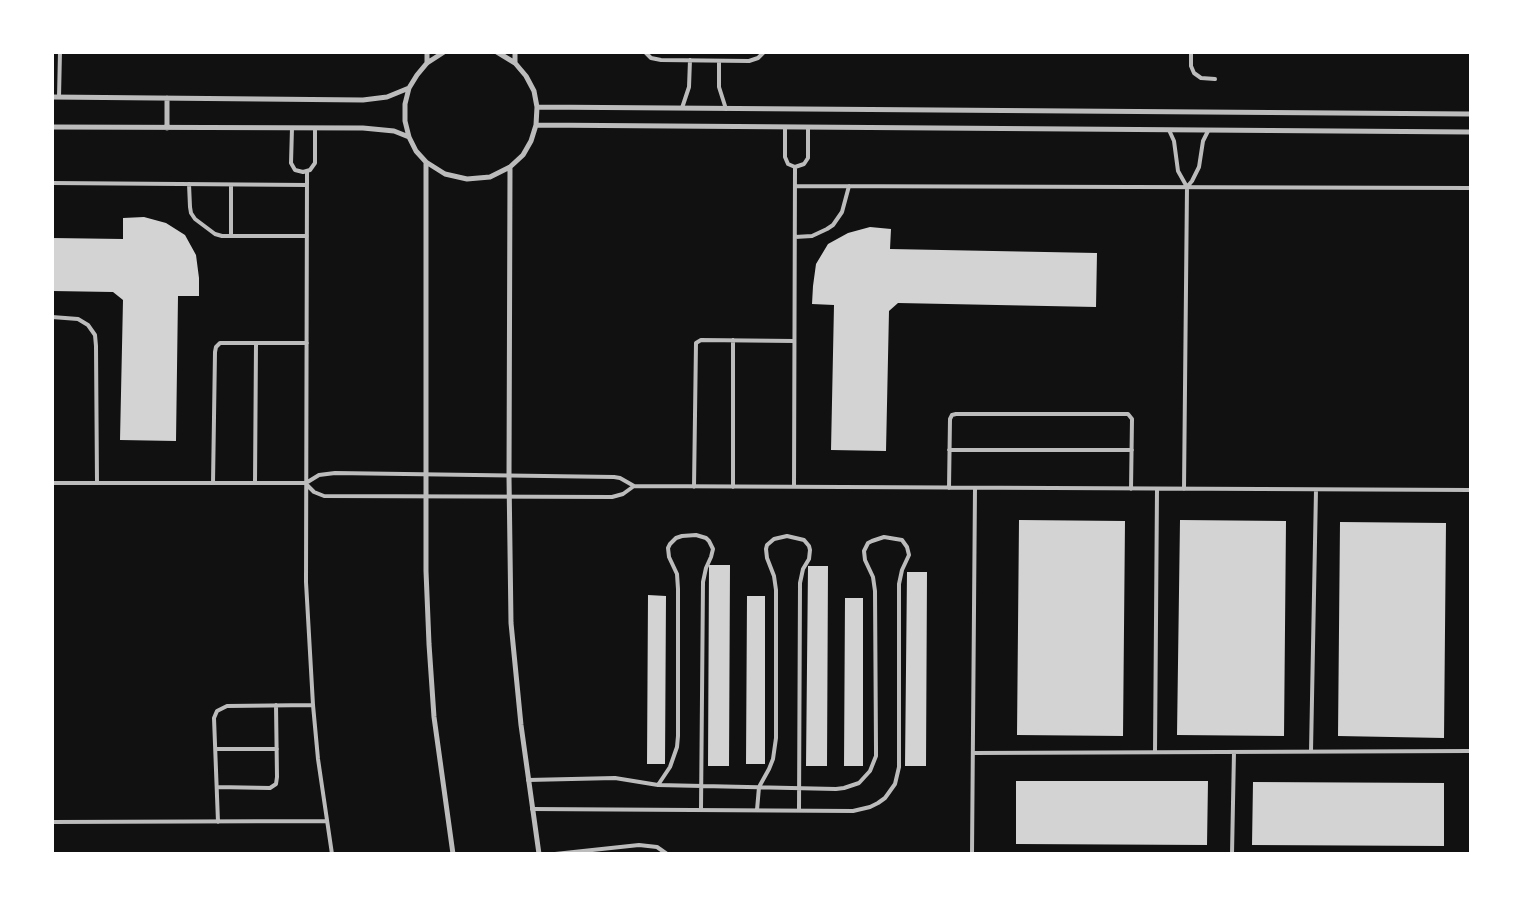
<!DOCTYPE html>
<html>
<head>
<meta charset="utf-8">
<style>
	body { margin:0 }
	#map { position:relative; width:1523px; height:906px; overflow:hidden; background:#111; font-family:"IBM Plex Sans",sans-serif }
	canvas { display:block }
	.frame { position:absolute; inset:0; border:54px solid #fff; pointer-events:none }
</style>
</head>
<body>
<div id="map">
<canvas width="1523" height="906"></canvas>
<div class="frame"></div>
</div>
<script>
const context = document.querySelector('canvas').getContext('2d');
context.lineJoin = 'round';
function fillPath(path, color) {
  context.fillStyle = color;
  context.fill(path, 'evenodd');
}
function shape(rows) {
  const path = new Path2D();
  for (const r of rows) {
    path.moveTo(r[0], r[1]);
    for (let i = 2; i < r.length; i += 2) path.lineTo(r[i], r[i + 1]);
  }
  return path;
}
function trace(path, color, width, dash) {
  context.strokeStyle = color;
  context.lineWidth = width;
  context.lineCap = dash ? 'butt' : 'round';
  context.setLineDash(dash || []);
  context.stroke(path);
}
fillPath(shape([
	[144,217,166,223,185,235,196,255,199,278,199,296,178,296,176,441,120,440,123,300,113,292,52,291,52,238,123,239,123,218],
	[870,227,891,229,890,249,1097,253,1096,307,898,303,889,311,886,451,831,450,834,305,812,304,813,286,816,264,828,244,848,233],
	[1019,520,1125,521,1123,736,1017,735],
	[1180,520,1286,521,1284,736,1177,735],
	[1340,522,1446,523,1444,738,1338,736],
	[709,565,730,565,729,766,708,766],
	[808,566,828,566,827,766,806,766],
	[907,572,927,572,926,766,905,766],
	[648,595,666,596,665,764,647,764],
	[747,596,765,596,765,764,746,764],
	[845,598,863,598,863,766,844,766],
	[1016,781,1208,781,1207,845,1016,844],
	[1253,782,1444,783,1444,846,1252,845]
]), '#d3d3d3');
trace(shape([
	[645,52,651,58,661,60,749,61,758,58,764,52],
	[1191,52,1191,66,1194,73,1201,78,1215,79],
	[719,61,719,87,726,109],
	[59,97,60,52],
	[682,108,689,87,690,60],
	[785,127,785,157,788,164,795,167,804,164,808,158,808,127],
	[292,128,291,163,295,170,303,172,310,170,315,163,315,128],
	[1169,130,1174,141,1178,171,1187,187,1184,489],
	[307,172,306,582,313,705,318,759,332,854],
	[52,183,307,185],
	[189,184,190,207,191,213,195,219,215,234,222,236,307,236],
	[795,186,1470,188],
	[1187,187,1192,181,1199,167,1203,141,1208,131],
	[231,236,231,185],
	[795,237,812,236,827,229,833,225,842,212,849,186],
	[52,317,78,319,88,325,95,335,96,346,97,483],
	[949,450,1132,450],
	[52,483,306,483,319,475,335,473,614,477,620,478,634,486,1470,490],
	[213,483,215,352,216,347,220,343,307,343],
	[255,483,256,343],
	[306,484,314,492,324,496,612,497,623,494,634,486],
	[694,487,696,343,701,340,794,341],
	[733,487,733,340],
	[794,487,795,167],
	[949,488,950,419,952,415,956,414,1128,414,1132,419,1131,489],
	[216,749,277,749],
	[1311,751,1316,490],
	[1155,752,1157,489],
	[973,753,1470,751],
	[528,780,615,778,658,785,836,789,844,788,859,783,870,771,876,756,876,748,875,591,873,577,865,560,864,551,868,543,872,541,884,537,902,540,907,547,909,555,902,570,899,584,899,767,895,784,885,798,878,803,870,807,853,811,532,809],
	[658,785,670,767,677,747,678,736,678,589,677,574,669,557,668,548,670,544,676,538,682,536,696,535,706,538,709,541,713,549,711,557,706,568,703,582,701,809],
	[217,787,270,788,276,784,277,777,276,705],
	[757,810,759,787,769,769,773,759,776,738,776,590,774,576,767,558,766,549,767,545,774,539,787,536,804,540,809,546,810,550,809,559,803,569,800,583,799,810],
	[52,822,326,821],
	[218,822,214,718,217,711,227,706,313,705],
	[555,854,639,845,657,847,667,854],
	[972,854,975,488],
	[1232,854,1234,752]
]), '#bcbcbc', 4);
trace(shape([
	[444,52,427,63,417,75,409,88,405,104,405,121,409,137,416,151,426,162,445,174,467,179,490,177,510,167,523,155,531,141,536,125,537,107,534,91,526,76,515,63,497,52],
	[427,63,427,52],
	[515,63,515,52],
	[52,97,363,100,387,97,409,88],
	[167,98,167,128],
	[537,107,1470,114],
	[536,125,1470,132],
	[52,127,363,128,394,131,409,137],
	[426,162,426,571,429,644,434,717,453,854],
	[510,167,509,477,511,623,521,725,539,854]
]), '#bcbcbc', 5);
</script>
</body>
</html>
